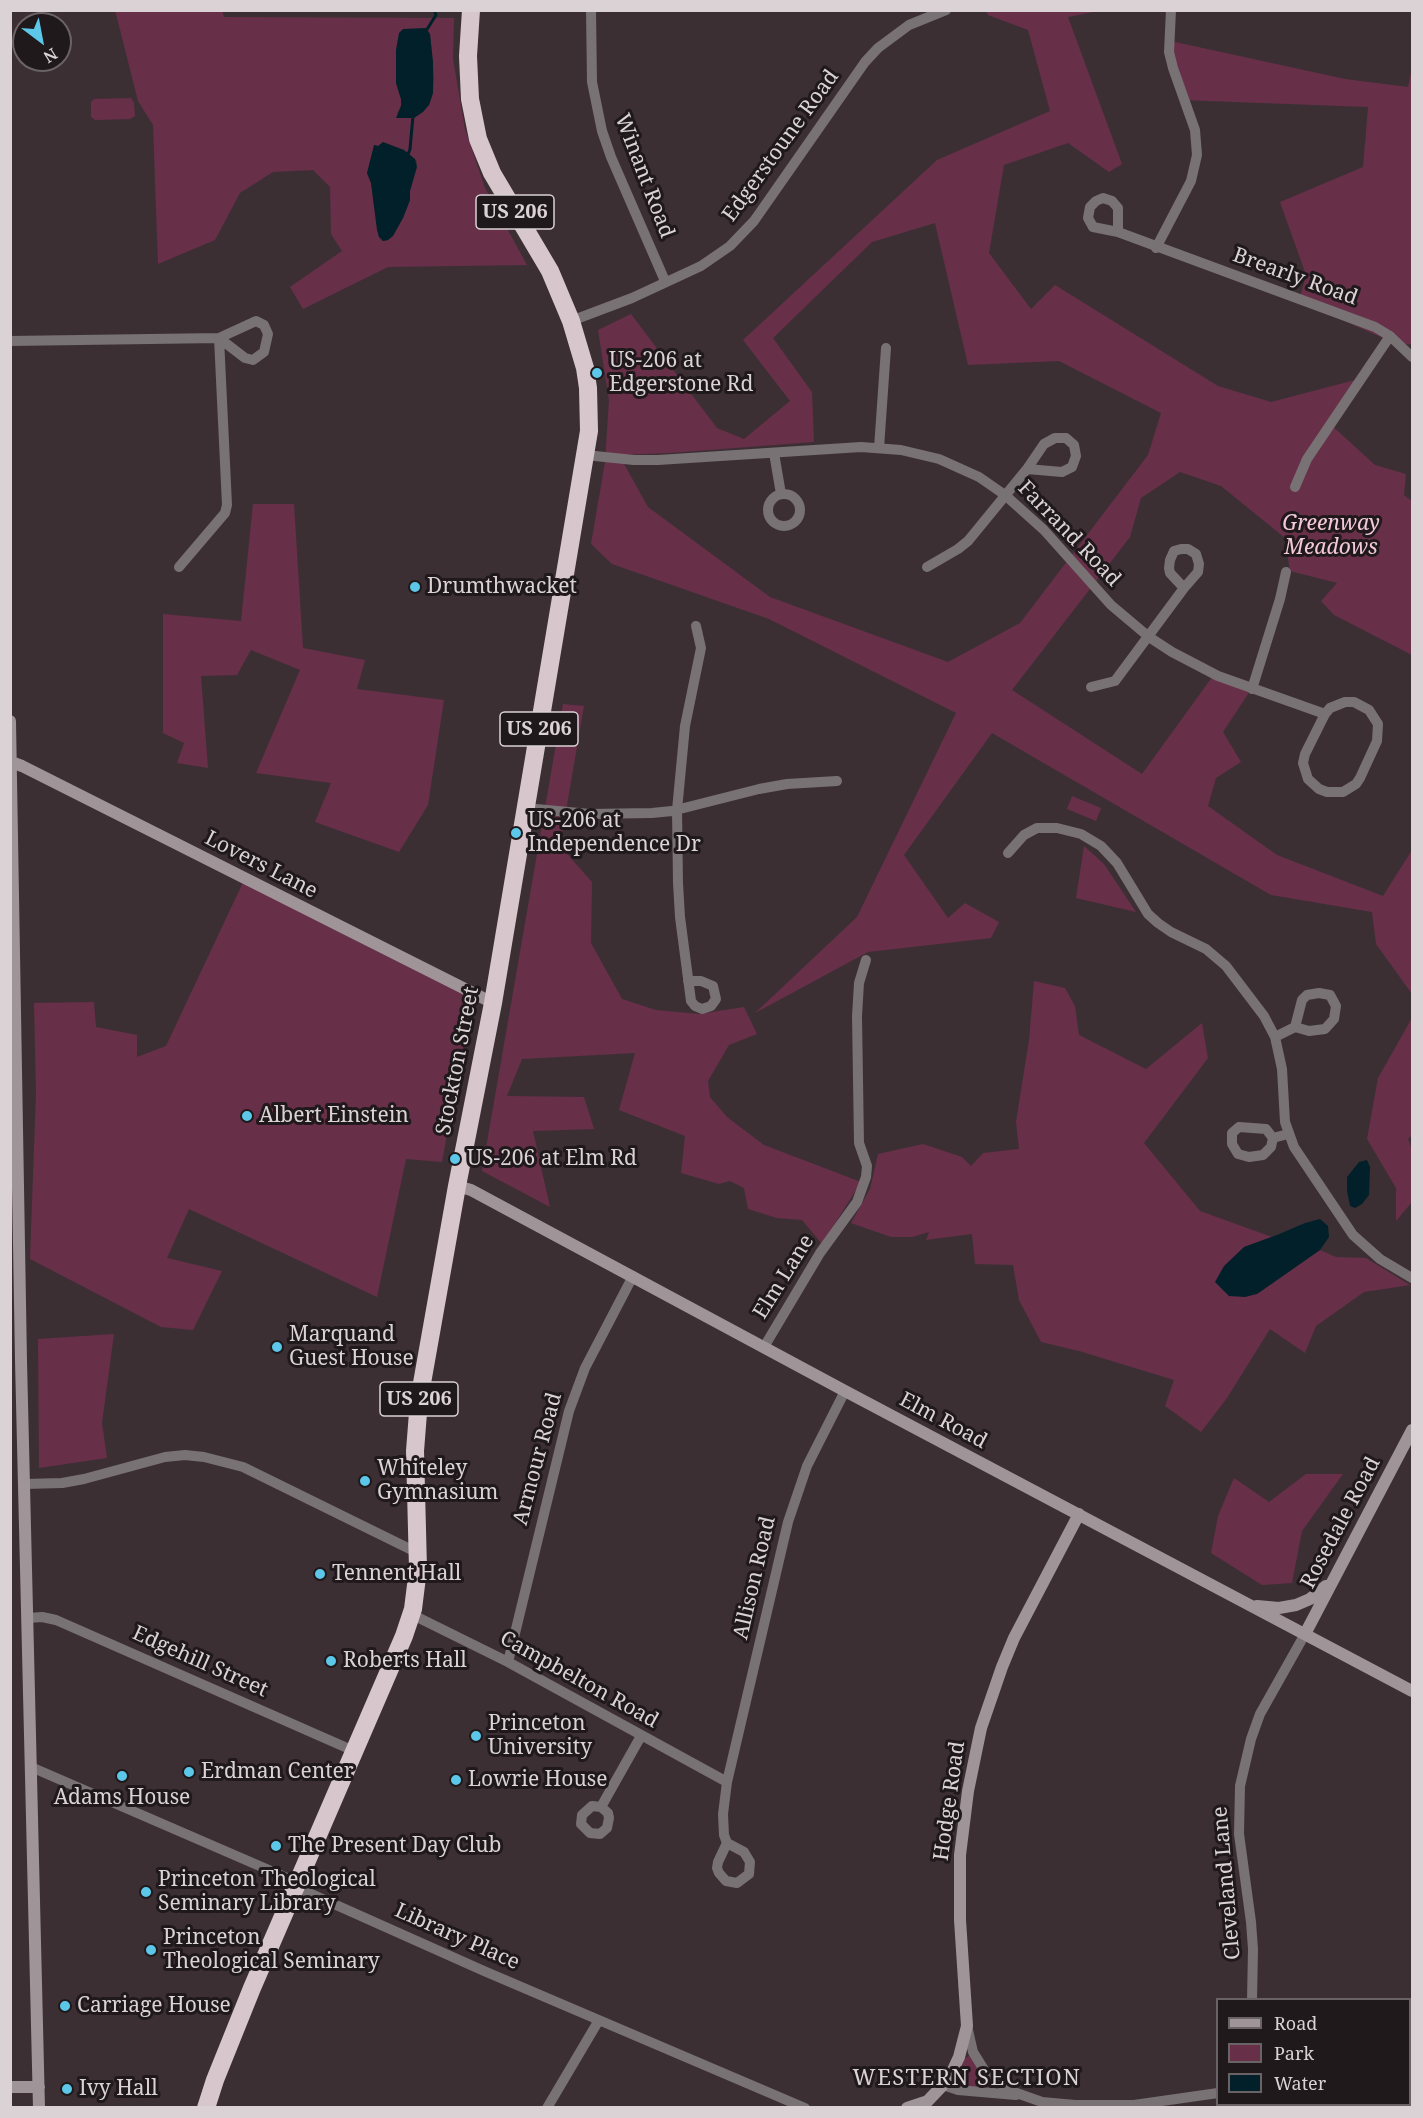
<!DOCTYPE html>
<html>
<head>
<meta charset="utf-8">
<style>
	body { margin:0 }
	#map { position:relative; width:1423px; height:2118px; overflow:hidden; background:#3c2f34; font-family:"Noto Serif",serif }
	canvas { display:block }
	.frame { position:absolute; inset:0; border:12px solid #dad2d5; pointer-events:none }
	.legend { position:absolute; left:1216px; top:1998px; width:195px; height:108px; box-sizing:border-box; background:#1f191b; border:2px solid #6a6365; margin:0; padding:8px 10px; list-style:none; font-size:18px; color:#dad2d5 }
	.legend li { display:flex; align-items:center; gap:12px; height:30px }
	.legend b { width:30px; border:2px solid #6a6365 }
	.north { position:absolute; left:12px; top:12px; width:60px; height:60px; box-sizing:border-box; background:#1f191b; border:2px solid #6a6365; border-radius:50%; rotate:148deg; font-size:16px; font-weight:700; line-height:24px; text-align:center; color:#dad2d5 }
	.north::after { content:''; display:block; margin:auto; width:21px; height:27px; background:#5cc7e8; clip-path:polygon(50% 0,100% 100%,50% 72%,0 100%) }
</style>
</head>
<body>
<div id="map">
<canvas width="1423" height="2118"></canvas>
<div class="frame"></div>
<ul class="legend">
<li><b style="height:8px;background:#9f9498"></b>Road</li>
<li><b style="height:16px;background:#682f49"></b>Park</li>
<li><b style="height:16px;background:#022029"></b>Water</li>
</ul>
<div class="north">N</div>
</div>
<script>
const context = document.querySelector('canvas').getContext('2d');
context.lineJoin = 'round';
function fillPath(path, color) {
  context.fillStyle = color;
  context.fill(path, 'evenodd');
}
function shape(rows) {
  const path = new Path2D();
  for (const r of rows) {
    if (r.length === 3) {
      path.moveTo(r[0] + r[2], r[1]);
      path.arc(r[0], r[1], r[2], 0, 2 * Math.PI);
      continue;
    }
    path.moveTo(r[0], r[1]);
    for (let i = 2; i < r.length; i += 2) path.lineTo(r[i], r[i + 1]);
  }
  return path;
}
function trace(path, color, width, dash) {
  context.strokeStyle = color;
  context.lineWidth = width;
  context.lineCap = dash ? 'butt' : 'round';
  context.setLineDash(dash || []);
  context.stroke(path);
}
function drawText(font, color, halo, rows, align = 'center') {
  context.font = font + ' "Noto Serif",serif';
  context.lineWidth = 6;
  context.setLineDash([]);
  context.textBaseline = 'middle';
  context.strokeStyle = halo;
  context.fillStyle = color;
  for (const [text, x, y, turn = 0] of rows) {
    context.save();
    context.translate(x, y);
    context.rotate((+turn || 0) * Math.PI / 180);
    context.textAlign = isNaN(turn) ? turn : align;
    if (halo) context.strokeText(text, 0, 0);
    context.fillText(text, 0, 0);
    context.restore();
  }
}
fillPath(shape([
	[115,10,222,10,224,17,454,18,453,59,465,129,485,188,527,265,388,267,303,309,290,287,342,251,331,234,330,187,313,170,273,172,240,193,215,240,158,264,153,125,138,101],
	[430,34,434,78,433,93,429,105,397,114,401,106,401,99,396,83,396,50],
	[375,145,415,159,417,162,410,191,410,200,403,218,388,240,383,241,379,237,371,183,367,173],
	[986,11,1098,11,1068,17,1122,164,1109,172,1068,143,1004,165,989,253,1031,309,1055,285,1218,386,1271,402,1359,379,1328,422,1375,465,1406,474,1404,495,1412,501,1412,655,1334,615,1321,601,1337,583,1290,571,1285,538,1221,486,1180,472,1141,498,1130,537,1012,690,1142,774,1215,673,1252,688,1223,732,1241,762,1216,778,1208,806,1277,855,1383,896,1412,850,1412,994,1376,944,1372,912,1271,895,992,733,904,855,948,918,965,903,999,922,991,938,868,952,755,1013,857,917,956,713,769,619,612,564,591,544,605,462,609,400,598,330,631,314,717,428,744,439,790,401,743,340,937,160,1050,111,1028,30,988,15],
	[935,223,968,365,1059,361,1161,413,1148,455,1020,623,948,662,770,597,648,507,619,455,670,453,814,442,812,392,773,338,872,242],
	[1166,40,1345,79,1408,87,1412,68,1412,344,1399,345,1299,301,1306,275,1280,202,1363,167,1368,107,1181,100],
	[131,98,134,103,135,116,130,119,95,120,91,117,91,102,94,99],
	[253,504,294,504,303,648,365,660,357,689,444,700,428,805,399,852,315,822,331,783,256,773,300,670,251,650,237,675,201,676,208,768,177,763,184,743,163,733,163,614,241,621],
	[563,704,584,706,560,846,592,882,591,943,622,999,656,1010,699,1014,744,1007,757,1034,729,1045,708,1081,710,1097,727,1117,764,1145,861,1182,822,1244,802,1220,777,1218,748,1209,744,1188,730,1181,719,1184,681,1173,685,1136,619,1110,635,1053,522,1059,507,1096,584,1097,594,1129,533,1131,550,1207,482,1171],
	[1072,796,1101,808,1096,821,1067,809],
	[1084,846,1104,864,1136,912,1076,898],
	[246,876,473,992,442,1162,406,1159,377,1297,189,1209,167,1258,222,1271,193,1330,161,1327,30,1259,36,1093,34,1003,94,1002,96,1027,137,1035,137,1057,166,1046],
	[1034,981,1065,988,1075,1006,1079,1035,1146,1069,1202,1023,1208,1058,1144,1143,1200,1211,1272,1237,1244,1247,1257,1294,1320,1250,1336,1257,1366,1258,1410,1285,1364,1292,1316,1326,1305,1353,1270,1329,1227,1398,1201,1432,1165,1406,1174,1380,1079,1351,1041,1342,1019,1300,1013,1265,975,1264,972,1234,926,1240,929,1232,912,1237,891,1237,851,1223,870,1189,878,1154,923,1144,962,1157,971,1166,983,1153,1019,1149,1016,1122,1029,1040],
	[1412,1018,1412,1135,1408,1139,1412,1149,1412,1202,1396,1221,1396,1188,1367,1139,1378,1078],
	[114,1334,102,1423,107,1458,39,1468,38,1339],
	[1306,1474,1343,1474,1302,1531,1292,1583,1262,1585,1211,1553,1218,1516,1234,1478,1269,1502],
	[969,2056,973,2057,989,2080,989,2085,984,2088,959,2086,954,2080,964,2059]
]), '#682f49');
fillPath(shape([
	[426,28,430,34,433,62,433,93,429,105,423,112,414,118,396,118,401,106,401,99,396,83,396,50,399,33,403,29],
	[383,142,404,150,415,159,417,167,410,191,410,200,403,218,393,236,388,240,383,241,379,237,377,230,371,183,367,173,374,145,378,146],
	[1367,1160,1370,1167,1369,1195,1362,1204,1355,1208,1350,1206,1347,1191,1347,1177,1359,1162],
	[1320,1219,1328,1226,1329,1237,1320,1250,1257,1294,1245,1297,1229,1296,1215,1282,1224,1266,1244,1247,1277,1235,1305,1223]
]), '#022029');
trace(shape([
	[426,31,436,15,434,10],
	[407,157,410,149,413,116]
]), '#022029', 3);
trace(shape([
	[591,10,592,82,602,131,611,157,665,281],
	[1118,232,1093,227,1088,218,1090,207,1096,201,1103,198,1112,201,1118,208,1118,232,1375,327,1390,336,1412,357],
	[1156,248,1191,181,1197,155,1195,130,1173,68,1169,52,1171,10],
	[571,321,632,298,701,266,730,246,754,221,865,62,878,48,909,25,946,10],
	[10,341,219,338,256,321,264,325,268,334,264,352,253,360,245,358,219,338],
	[879,448,886,348],
	[774,453,781,494],
	[585,455,634,460,658,460,861,447,901,450,939,459,979,477,1005,495,1044,530,1111,605,1149,637,1172,652,1218,676,1325,714],
	[1295,487,1307,459,1390,336],
	[784,510,16],
	[179,567,225,513,227,505,219,338],
	[927,567,958,549,968,541,1027,469,1062,472,1072,467,1076,456,1074,445,1066,438,1055,438,1044,444,1027,469],
	[1091,687,1115,681,1184,588,1198,572,1199,564,1196,554,1188,549,1181,549,1174,551,1170,560,1169,568,1170,573,1184,588],
	[1252,689,1280,599,1286,572],
	[1345,702,1354,702,1369,710,1378,724,1377,741,1360,778,1356,784,1343,792,1327,792,1319,789,1308,779,1303,763,1305,754,1325,714,1330,708,1345,702],
	[525,808,590,814,652,813,672,811,759,789,787,784,837,781],
	[1008,853,1024,835,1037,828,1057,828,1081,834,1101,846,1117,863,1148,914,1158,923,1171,932,1206,949,1226,966,1264,1016,1275,1037,1282,1069,1285,1122,1294,1147,1353,1235,1380,1259,1412,1278],
	[688,981,701,981,713,986,716,999,711,1006,702,1009,695,1006,691,1001,680,917,678,883,677,810,685,726,701,648,696,626],
	[1275,1037,1295,1027,1309,1031,1325,1029,1334,1019,1336,1006,1330,995,1319,993,1307,995,1302,1000,1295,1027],
	[1273,1138,1266,1129,1239,1127,1232,1133,1232,1144,1238,1154,1249,1157,1263,1155,1271,1147,1273,1138,1288,1134],
	[764,1347,820,1253,857,1202,866,1177,867,1166,859,1143,857,1016,859,983,866,960],
	[25,1484,62,1483,84,1479,165,1457,185,1455,204,1457,243,1467,418,1553],
	[411,1614,508,1662,727,1782],
	[28,1618,42,1617,56,1620,354,1751],
	[508,1662,569,1411,585,1368,633,1276],
	[31,1767,285,1877,307,1892,484,1971,805,2108],
	[601,1807,608,1813,609,1818,607,1828,600,1834,590,1833,581,1824,582,1815,592,1806,601,1807,641,1736],
	[727,1843,724,1835,723,1814,727,1782,788,1522,807,1466,845,1391],
	[727,1843,744,1852,750,1862,749,1874,737,1883,726,1881,719,1873,717,1868,718,1862,727,1843],
	[1252,2000,1253,1949,1251,1922,1239,1834,1240,1786,1251,1739,1260,1714,1305,1634],
	[1410,2020,1412,2016],
	[968,2030,973,2052,986,2073,1011,2091,1042,2102,1075,2105,1134,2105,1218,2093],
	[943,2085,958,2090,1016,2095],
	[547,2108,599,2020],
	[1237,2108,1238,2104]
]), '#787274', 10);
trace(shape([
	[10,721,21,1361,39,2108],
	[11,762,22,766,493,1003],
	[457,1186,471,1190,845,1391,1412,1691],
	[1257,1606,1279,1608,1296,1605,1310,1599,1326,1586],
	[1305,1634,1412,1430],
	[10,2087,39,2087],
	[907,2108,925,2102],
	[921,2108,942,2086,952,2072,959,2057,967,2026,960,1920,960,1855,968,1791,981,1728,1002,1667,1014,1638,1079,1514]
]), '#9f9498', 12);
trace(shape([
	[206,2108,215,2080,252,1988,404,1636,413,1609,418,1569,415,1451,419,1400,457,1186,493,1003,589,431,588,388,585,368,571,321,550,271,492,173,478,139,470,99,468,56,471,10]
]), '#d7c7cd', 18);
for (const [x, y, r, color] of [
	[597,373,6,"#5cc7e8"],
	[415,587,6,"#5cc7e8"],
	[516,833,6,"#5cc7e8"],
	[247,1116,6,"#5cc7e8"],
	[455,1159,6,"#5cc7e8"],
	[277,1347,6,"#5cc7e8"],
	[365,1481,6,"#5cc7e8"],
	[320,1574,6,"#5cc7e8"],
	[331,1661,6,"#5cc7e8"],
	[476,1736,6,"#5cc7e8"],
	[189,1772,6,"#5cc7e8"],
	[122,1776,6,"#5cc7e8"],
	[456,1780,6,"#5cc7e8"],
	[276,1846,6,"#5cc7e8"],
	[146,1892,6,"#5cc7e8"],
	[151,1950,6,"#5cc7e8"],
	[65,2006,6,"#5cc7e8"],
	[67,2089,6,"#5cc7e8"]
]) {
  const dot = new Path2D();
  dot.arc(x, y, r, 0, 2 * Math.PI);
  context.fillStyle = color;
  context.fill(dot);
  trace(dot, '#1f191b', 2);
}
for (const [x, y, w] of [
	[515,212,78],
	[539,729,78],
	[419,1399,78]
]) {
  const box = new Path2D();
  box.roundRect(x - w / 2, y - 17, w, 34, 4.5);
  context.fillStyle = '#1f191b';
  context.fill(box);
  trace(box, '#dad2d5', 1.5);
}
drawText('bold 20px', '#dad2d5', null, [
	["US 206",515,212],
	["US 206",539,729],
	["US 206",419,1399]
]);
drawText('21px', '#dad2d5', '#1f191b', [
	["Edgerstoune Road",781,146,-54],
	["Winant Road",644,176,69],
	["Brearly Road",1295,277,20],
	["Farrand Road",1069,534,46],
	["Lovers Lane",261,865,27],
	["Stockton Street",458,1061,-79],
	["Elm Lane",784,1277,-58],
	["Elm Road",943,1421,28],
	["Armour Road",538,1459,-75],
	["Rosedale Road",1341,1523,-62],
	["Allison Road",755,1578,-77],
	["Edgehill Street",200,1662,24],
	["Campbelton Road",579,1680,29],
	["Hodge Road",950,1801,-82],
	["Cleveland Lane",1227,1883,-95],
	["Library Place",457,1937,24]
]);
drawText('21px', '#dad2d5', '#1f191b', [
	["US-206 at",609,361],
	["Edgerstone Rd",609,385],
	["Drumthwacket",427,587],
	["US-206 at",528,821],
	["Independence Dr",528,845],
	["Albert Einstein",259,1116],
	["US-206 at Elm Rd",467,1159],
	["Marquand",289,1335],
	["Guest House",289,1359],
	["Whiteley",377,1469],
	["Gymnasium",377,1493],
	["Tennent Hall",332,1574],
	["Roberts Hall",343,1661],
	["Princeton",488,1724],
	["University",488,1748],
	["Erdman Center",201,1772],
	["Lowrie House",468,1780],
	["Adams House",122,1798,"center"],
	["The Present Day Club",288,1846],
	["Princeton Theological",158,1880],
	["Seminary Library",158,1904],
	["Princeton",163,1938],
	["Theological Seminary",163,1962],
	["Carriage House",77,2006],
	["Ivy Hall",79,2089]
], 'left');
drawText('italic 21px', '#f3c9d9', '#1f191b', [
	["Greenway",1331,524],
	["Meadows",1331,548]
]);
context.letterSpacing = '1.5px';
drawText('22px', '#dad2d5', '#1f191b', [
	["WESTERN SECTION",967,2079]
]);
context.letterSpacing = '0px';
</script>
</body>
</html>
